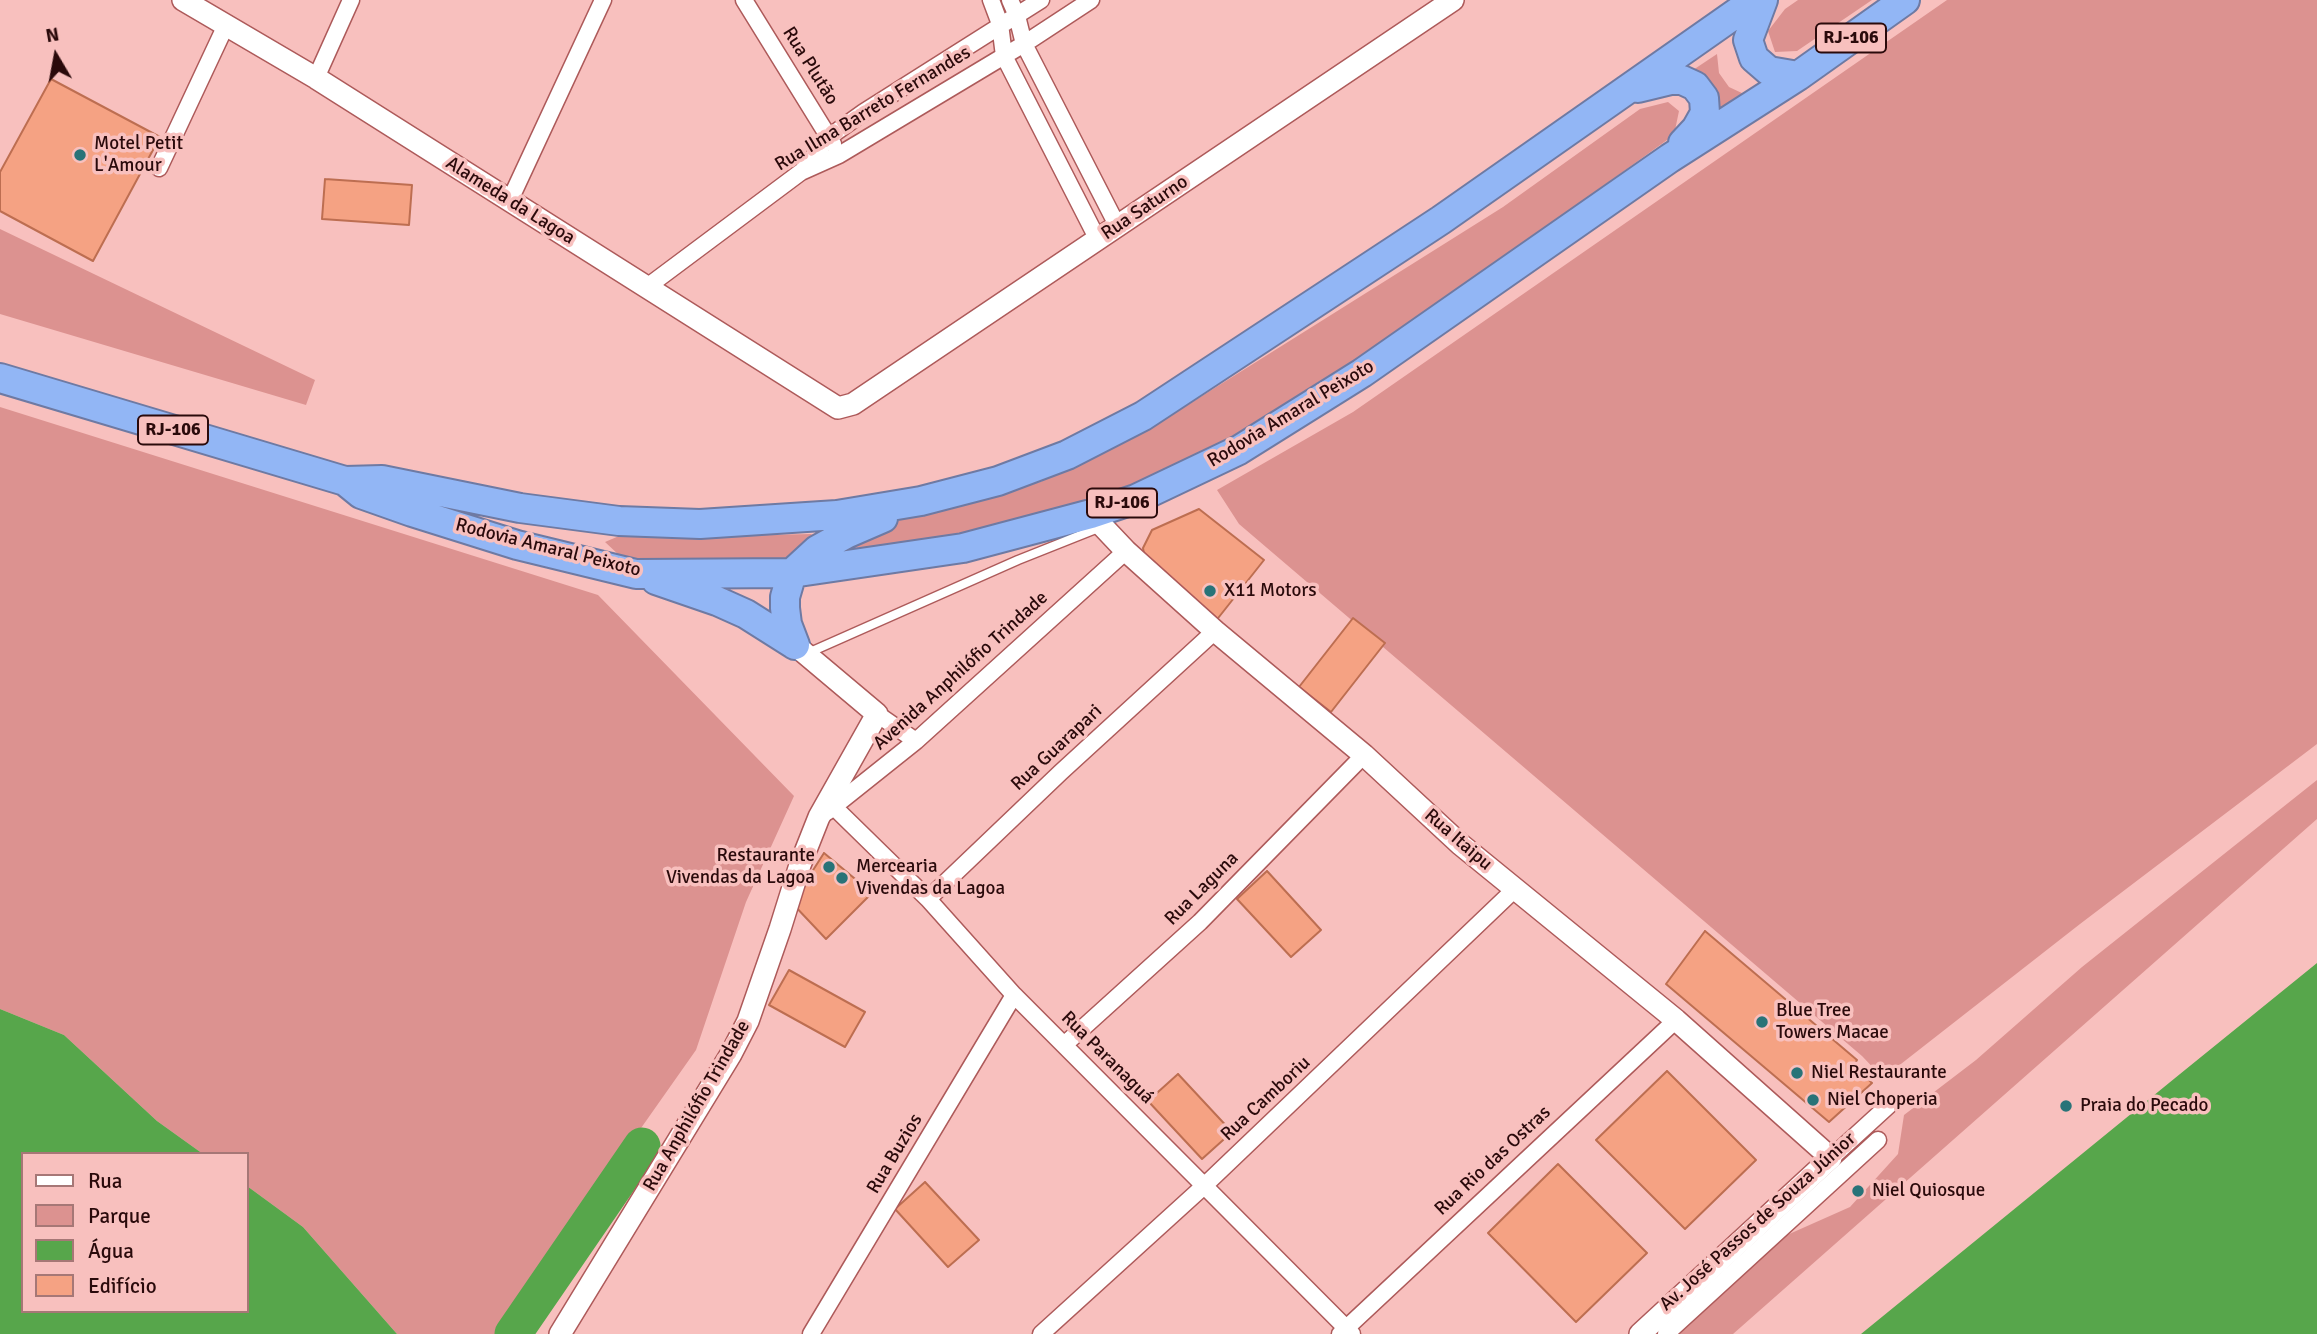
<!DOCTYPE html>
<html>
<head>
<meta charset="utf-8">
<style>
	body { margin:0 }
	#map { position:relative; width:2317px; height:1334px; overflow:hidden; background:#f8c0be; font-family:Signika,sans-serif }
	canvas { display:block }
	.legend { position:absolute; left:21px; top:1152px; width:228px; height:161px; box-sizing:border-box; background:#f8c0be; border:2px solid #a67776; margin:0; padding:9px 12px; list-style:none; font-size:21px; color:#2a0a0b }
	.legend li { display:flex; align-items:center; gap:14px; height:35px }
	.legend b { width:35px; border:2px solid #a67776 }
	.north { position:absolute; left:21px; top:21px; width:70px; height:70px; -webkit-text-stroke:5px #f8c0be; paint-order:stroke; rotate:350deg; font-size:19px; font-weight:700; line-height:28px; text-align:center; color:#2a0a0b }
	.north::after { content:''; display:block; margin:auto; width:24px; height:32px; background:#2a0a0b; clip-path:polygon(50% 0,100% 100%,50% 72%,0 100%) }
</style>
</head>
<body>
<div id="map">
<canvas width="2317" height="1334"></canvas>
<ul class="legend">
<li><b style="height:9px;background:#fff"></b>Rua</li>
<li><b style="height:19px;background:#dc9290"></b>Parque</li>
<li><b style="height:19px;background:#57a64b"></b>Água</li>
<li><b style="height:19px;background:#f5a283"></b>Edifício</li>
</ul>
<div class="north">N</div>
</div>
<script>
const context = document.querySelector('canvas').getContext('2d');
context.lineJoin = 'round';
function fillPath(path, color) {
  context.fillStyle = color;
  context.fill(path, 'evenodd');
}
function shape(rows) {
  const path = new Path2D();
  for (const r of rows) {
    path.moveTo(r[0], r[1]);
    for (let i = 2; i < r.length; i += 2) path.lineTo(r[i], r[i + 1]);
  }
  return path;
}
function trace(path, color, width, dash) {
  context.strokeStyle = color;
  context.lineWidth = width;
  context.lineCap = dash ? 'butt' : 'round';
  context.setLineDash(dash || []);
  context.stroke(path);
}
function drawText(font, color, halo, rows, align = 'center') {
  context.font = font + ' Signika,sans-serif';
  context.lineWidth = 7;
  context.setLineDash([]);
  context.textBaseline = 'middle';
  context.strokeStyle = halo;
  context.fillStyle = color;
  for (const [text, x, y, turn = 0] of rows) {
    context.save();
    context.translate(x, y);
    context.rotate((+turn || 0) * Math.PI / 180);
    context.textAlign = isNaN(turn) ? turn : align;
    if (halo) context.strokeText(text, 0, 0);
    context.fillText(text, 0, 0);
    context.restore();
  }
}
fillPath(shape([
	[1798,0,1872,0,1797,51,1775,52,1768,31,1785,9],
	[1947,0,2317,0,2317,744,2080,924,1883,1078,1862,1056,1239,524,1217,490,1353,412],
	[1717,54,1719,73,1729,87,1744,94,1715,114,1690,72],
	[1668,102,1679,111,1674,135,1313,395,1153,484,975,536,819,563,874,527,1040,482,1178,411,1503,207,1640,109],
	[0,229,315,380,306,405,0,314],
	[0,407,598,595,794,796,746,902,696,1050,496,1334,397,1334,303,1227,247,1186,247,1154,203,1154,157,1121,64,1035,0,1009],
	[812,534,790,562,660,565,620,556,605,542,619,536,666,537],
	[2317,780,2317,819,1733,1334,1680,1334,1787,1235,1850,1207,1898,1154,1904,1115,1976,1060,2082,967]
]), '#dc9290');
fillPath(shape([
	[2317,963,2317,1334,1861,1334,2180,1074],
	[0,1009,64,1035,157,1121,203,1154,23,1154,23,1311,247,1311,247,1186,303,1227,397,1334,0,1334]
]), '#57a64b');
trace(shape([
	[513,1334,642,1146]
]), '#57a64b', 37);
const building = shape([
	[51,79,160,137,93,261,0,211,0,172,51,79],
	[325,179,412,185,409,225,322,219,325,179],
	[1199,509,1264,560,1215,622,1145,560,1143,548,1152,530,1199,509],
	[1353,618,1385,643,1331,712,1299,687,1353,618],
	[824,853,872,893,826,939,792,903,824,853],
	[1267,871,1321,930,1291,957,1237,899,1267,871],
	[1705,931,1857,1060,1854,1065,1872,1083,1829,1122,1666,984,1705,931],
	[789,970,865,1012,845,1047,769,1005,789,970],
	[1667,1071,1756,1160,1685,1229,1596,1140,1667,1071],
	[1178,1074,1232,1132,1202,1159,1148,1101,1178,1074],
	[1558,1164,1647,1253,1576,1322,1488,1233,1558,1164],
	[925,1182,979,1240,948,1267,895,1209,925,1182]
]);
fillPath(building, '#f5a283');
trace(building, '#bd6e51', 2);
const lane = shape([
	[808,653,1018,560,1101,527]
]);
const street = shape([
	[744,0,833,144],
	[991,0,1000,24,1004,56,1098,240],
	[1010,0,1017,16,1024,44,1118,227],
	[316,78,351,0],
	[159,168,226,25],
	[803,170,829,137,864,112,1041,0],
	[510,200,603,0],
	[647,287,801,172,839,155,1024,44,1091,0],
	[877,714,916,741],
	[835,808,928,899,1014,995,1352,1334],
	[827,812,916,741,1126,551],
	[928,899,1061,772,1215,631],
	[1064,1045,1200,922,1364,755],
	[1831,1158,1889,1105],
	[811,1334,1014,995],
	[1041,1334,1204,1186,1515,889],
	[1340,1334,1676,1020],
	[1666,1334,1878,1140]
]);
const secondary = shape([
	[183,0,316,78,838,408,853,404,1453,0],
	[1091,514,1126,551,1215,631,1364,755,1460,844,1676,1020,1831,1158,1640,1334],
	[560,1334,731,1054,748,1021,780,929,800,865,819,817,877,714,795,645]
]);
const highway = shape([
	[1763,0,1748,40,1754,58,1769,71,1798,76],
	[1638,88,1671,80,1682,80,1695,86,1704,98,1705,113,1696,129,1683,143],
	[0,378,345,481,382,480,520,508,619,521,700,524,837,515,921,501,998,481,1067,455,1143,416,1441,220,1755,0],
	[345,481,361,494,412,512,517,545,636,574,792,573,963,548,1091,514,1136,499,1239,450,1362,373,1670,158,1798,76,1905,0],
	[656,580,717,601,746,614,795,645],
	[795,645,787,624,785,608,785,597,792,573,817,550,846,534,883,518]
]);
trace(lane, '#ad5a5a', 11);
trace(street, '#ad5a5a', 19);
trace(secondary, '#ad5a5a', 24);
trace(highway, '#6e7aa3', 32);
trace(lane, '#fff', 8);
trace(street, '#fff', 16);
trace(secondary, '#fff', 21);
trace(highway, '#92b6f5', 28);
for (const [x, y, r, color] of [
	[80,155,7,"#297378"],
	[1210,591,7,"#297378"],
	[829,867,7,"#297378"],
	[842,878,7,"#297378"],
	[1762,1022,7,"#297378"],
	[1797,1073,7,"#297378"],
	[1813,1100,7,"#297378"],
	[2066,1106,7,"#297378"],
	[1858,1191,7,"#297378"]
]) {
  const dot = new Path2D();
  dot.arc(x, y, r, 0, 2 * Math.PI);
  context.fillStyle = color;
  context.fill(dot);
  trace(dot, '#f8c0be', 2.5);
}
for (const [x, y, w] of [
	[1851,38,70],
	[173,430,70],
	[1122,503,70]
]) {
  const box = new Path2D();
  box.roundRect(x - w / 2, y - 14.5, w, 29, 5);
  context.fillStyle = '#f8c0be';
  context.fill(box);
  trace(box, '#2a0a0b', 2);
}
drawText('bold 18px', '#2a0a0b', null, [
	["RJ-106",1851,38],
	["RJ-106",173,430],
	["RJ-106",1122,503]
]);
drawText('19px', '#2a0a0b', '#f8c0be', [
	["Rua Plutão",810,66,58],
	["Rua Ilma Barreto Fernandes",873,109,-31],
	["Alameda da Lagoa",510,201,32],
	["Rua Saturno",1145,208,-34],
	["Rodovia Amaral Peixoto",1291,414,-31],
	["Rodovia Amaral Peixoto",548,548,14],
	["Avenida Anphilófio Trindade",961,671,-42],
	["Rua Guarapari",1057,748,-43],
	["Rua Itaipu",1458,840,41],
	["Rua Laguna",1202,889,-45],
	["Rua Paranaguá",1107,1058,45],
	["Rua Camboriu",1266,1099,-43],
	["Rua Anphilófio Trindade",697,1106,-60],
	["Rua Buzios",895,1154,-59],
	["Rua Rio das Ostras",1493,1161,-43],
	["Av. José Passos de Souza Júnior",1758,1222,-42]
]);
drawText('19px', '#2a0a0b', '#f8c0be', [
	["Motel Petit",94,144],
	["L'Amour",94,166],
	["X11 Motors",1224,591],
	["Restaurante",815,856,"right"],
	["Vivendas da Lagoa",815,878,"right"],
	["Mercearia",856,867],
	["Vivendas da Lagoa",856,889],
	["Blue Tree",1776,1011],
	["Towers Macae",1776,1033],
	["Niel Restaurante",1811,1073],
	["Niel Choperia",1827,1100],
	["Praia do Pecado",2080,1106],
	["Niel Quiosque",1872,1191]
], 'left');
</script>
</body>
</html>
